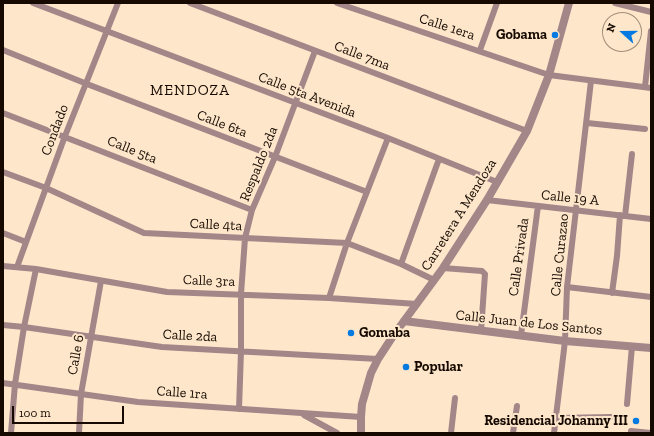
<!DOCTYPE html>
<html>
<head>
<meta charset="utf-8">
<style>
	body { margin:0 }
	#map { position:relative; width:654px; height:436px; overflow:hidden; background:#fde6ca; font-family:"Zilla Slab",serif }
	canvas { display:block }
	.frame { position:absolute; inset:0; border:4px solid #160a00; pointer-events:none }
	.north { position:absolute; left:602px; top:12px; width:40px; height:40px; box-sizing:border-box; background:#fde6ca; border:1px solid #a18e79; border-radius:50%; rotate:291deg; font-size:11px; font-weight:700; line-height:16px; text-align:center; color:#160a00 }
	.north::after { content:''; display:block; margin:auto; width:14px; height:18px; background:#027ae1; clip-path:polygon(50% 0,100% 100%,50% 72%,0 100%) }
	.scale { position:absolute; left:12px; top:406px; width:112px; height:18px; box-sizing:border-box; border:2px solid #160a00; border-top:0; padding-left:5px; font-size:12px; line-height:14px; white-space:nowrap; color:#160a00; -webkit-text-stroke:3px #fde6ca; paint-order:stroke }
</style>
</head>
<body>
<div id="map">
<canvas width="654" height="436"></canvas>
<div class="frame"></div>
<div class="north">N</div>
<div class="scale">100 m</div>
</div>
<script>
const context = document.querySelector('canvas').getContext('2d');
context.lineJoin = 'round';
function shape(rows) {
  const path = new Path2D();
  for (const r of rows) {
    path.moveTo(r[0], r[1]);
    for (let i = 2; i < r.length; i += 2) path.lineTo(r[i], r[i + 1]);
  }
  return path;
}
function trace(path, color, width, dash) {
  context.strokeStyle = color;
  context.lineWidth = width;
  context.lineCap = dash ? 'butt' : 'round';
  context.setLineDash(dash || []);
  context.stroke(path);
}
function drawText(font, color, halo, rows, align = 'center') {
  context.font = font + ' "Zilla Slab",serif';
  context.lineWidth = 4;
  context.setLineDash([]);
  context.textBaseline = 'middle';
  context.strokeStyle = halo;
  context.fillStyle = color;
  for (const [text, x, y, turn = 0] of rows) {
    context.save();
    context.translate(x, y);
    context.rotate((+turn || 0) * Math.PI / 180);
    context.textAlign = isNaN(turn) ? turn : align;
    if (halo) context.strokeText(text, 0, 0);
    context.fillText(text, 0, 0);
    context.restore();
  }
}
trace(shape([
	[33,3,388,138,497,182],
	[190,3,527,131],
	[337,3,549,75,651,88],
	[615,3,651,12],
	[3,50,87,84,367,192],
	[480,50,497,3],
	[645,87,651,31],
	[3,113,252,210],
	[587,123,645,129],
	[3,172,46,188,144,233,347,243,401,264,434,280],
	[487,200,651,219],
	[625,216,632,154],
	[3,233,26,242],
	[401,264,439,159],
	[3,266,36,269,167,292,329,298,417,304],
	[17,267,65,136,118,3],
	[443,268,482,271,485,274,481,331],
	[567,287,651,297],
	[612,293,617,256,620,215],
	[329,298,347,243,388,138],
	[3,325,24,327,162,347,378,359],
	[521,335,538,206],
	[3,383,138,402,361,417],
	[627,404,632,346],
	[239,409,241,351,241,294,245,238,252,210,275,157,315,51],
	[304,415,337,433],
	[556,418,612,417],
	[631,431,651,433],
	[11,433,15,384,24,327,36,269],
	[79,433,81,394,101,281],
	[451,433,455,398],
	[513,433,517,406],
	[554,433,565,341,567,287,591,81]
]), '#a28688', 6);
trace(shape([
	[404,321,565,341,651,348],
	[361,433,361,417,362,404,371,373,378,359,393,336,443,268,487,200,527,131,549,75,569,3]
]), '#a28688', 8);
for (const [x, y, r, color] of [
	[555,35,4,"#027ae1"],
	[351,333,4,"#027ae1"],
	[406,367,4,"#027ae1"],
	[636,421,4,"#027ae1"]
]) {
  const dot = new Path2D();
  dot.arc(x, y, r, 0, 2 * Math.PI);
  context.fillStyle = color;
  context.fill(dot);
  trace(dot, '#fde6ca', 1.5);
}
drawText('14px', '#160a00', '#fde6ca', [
	["Calle 1era",447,27,18],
	["Calle 7ma",362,56,21],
	["Calle 5ta Avenida",307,95,21],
	["Calle 6ta",222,124,21],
	["Condado",55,130,-69],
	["Calle 5ta",132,150,22],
	["Respaldo 2da",259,164,-68],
	["Calle 19 A",570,198,6],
	["Carretera A Mendoza",459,215,-58],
	["Calle 4ta",216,225,3],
	["Calle Curazao",560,255,-84],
	["Calle Privada",519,257,-82],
	["Calle 3ra",209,281,2],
	["Calle Juan de Los Santos",529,323,6],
	["Calle 2da",190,336,3],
	["Calle 6",76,355,-80],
	["Calle 1ra",182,393,4]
]);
drawText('bold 14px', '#160a00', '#fde6ca', [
	["Gobama",547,35],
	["Gomaba",359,333,"left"],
	["Popular",414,367,"left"],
	["Residencial Johanny III",628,421]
], 'right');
context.letterSpacing = '1px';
drawText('15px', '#160a00', '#fde6ca', [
	["MENDOZA",190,91]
]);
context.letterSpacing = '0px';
</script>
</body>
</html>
